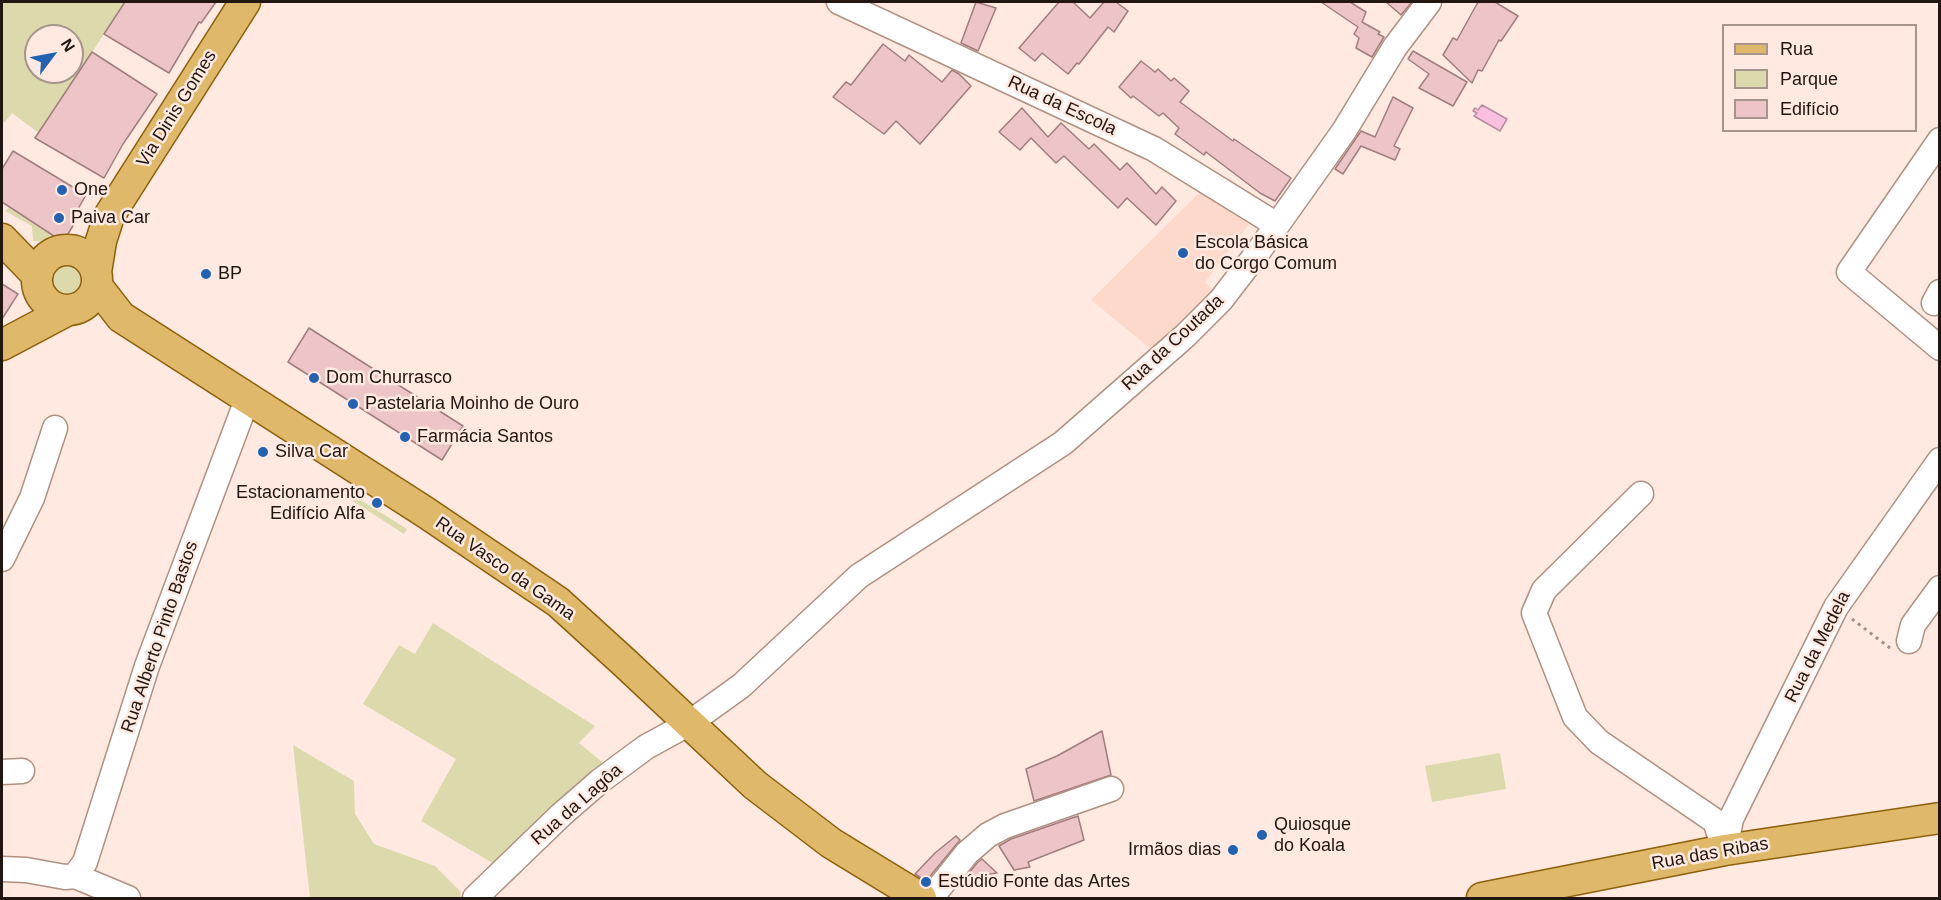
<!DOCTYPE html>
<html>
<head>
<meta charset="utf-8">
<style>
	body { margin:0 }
	#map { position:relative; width:1941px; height:900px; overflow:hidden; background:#ffe9e0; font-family:Helvetica,sans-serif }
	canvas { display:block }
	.frame { position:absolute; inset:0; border:3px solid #221611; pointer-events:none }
	.legend { position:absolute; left:1722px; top:24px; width:195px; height:108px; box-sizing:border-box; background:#ffe9e0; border:2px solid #a7958d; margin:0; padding:8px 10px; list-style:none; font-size:18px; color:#221611 }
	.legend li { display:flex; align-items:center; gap:12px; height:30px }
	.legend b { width:30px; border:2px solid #a7958d }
	.north { position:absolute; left:24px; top:24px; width:60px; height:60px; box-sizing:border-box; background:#ffe9e0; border:2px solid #a7958d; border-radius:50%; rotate:58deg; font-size:16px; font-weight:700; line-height:24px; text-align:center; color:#221611 }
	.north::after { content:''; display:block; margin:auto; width:21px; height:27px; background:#2162b3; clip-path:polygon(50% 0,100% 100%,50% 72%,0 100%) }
</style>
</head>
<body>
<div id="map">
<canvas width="1941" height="900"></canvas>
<div class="frame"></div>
<ul class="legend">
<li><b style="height:8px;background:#dfb86a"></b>Rua</li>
<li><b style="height:16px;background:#dcd9ad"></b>Parque</li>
<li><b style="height:16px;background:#edc5c7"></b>Edifício</li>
</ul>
<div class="north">N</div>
</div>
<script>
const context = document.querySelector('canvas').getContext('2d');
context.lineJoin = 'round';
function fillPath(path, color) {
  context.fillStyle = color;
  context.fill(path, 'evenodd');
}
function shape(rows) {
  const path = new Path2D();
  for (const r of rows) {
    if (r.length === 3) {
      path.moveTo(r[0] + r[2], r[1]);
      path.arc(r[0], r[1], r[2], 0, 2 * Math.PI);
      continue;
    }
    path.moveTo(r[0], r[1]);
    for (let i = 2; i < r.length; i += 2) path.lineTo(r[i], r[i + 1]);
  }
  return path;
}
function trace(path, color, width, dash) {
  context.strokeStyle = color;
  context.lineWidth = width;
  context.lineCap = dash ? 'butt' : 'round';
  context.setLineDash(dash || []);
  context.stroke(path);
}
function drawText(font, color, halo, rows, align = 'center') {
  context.font = font + ' Helvetica,sans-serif';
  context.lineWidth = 5;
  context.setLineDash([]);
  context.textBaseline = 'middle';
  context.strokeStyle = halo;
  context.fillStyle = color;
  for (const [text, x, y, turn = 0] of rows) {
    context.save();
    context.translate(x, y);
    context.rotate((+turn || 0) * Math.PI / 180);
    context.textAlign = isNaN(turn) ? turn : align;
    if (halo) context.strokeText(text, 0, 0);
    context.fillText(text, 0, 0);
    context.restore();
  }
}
fillPath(shape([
	[1200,192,1249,224,1205,282,1216,294,1152,350,1091,300]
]), '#fcd9ca');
fillPath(shape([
	[2,2,125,2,39,133,12,113,4,123,2,120],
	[36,36,72,36,72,72,36,72],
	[9,207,29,221,59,239,54,242,33,241,32,226,5,211],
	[68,279,17],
	[351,494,407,529,404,534,348,498],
	[433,623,595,726,579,743,606,765,496,865,421,821,456,759,363,704,399,645,415,654],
	[293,745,354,781,355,814,374,844,435,866,461,892,460,898,310,898],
	[1500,753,1506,789,1432,802,1425,766]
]), '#dcd9ad');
const water = shape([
	[1482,105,1507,119,1500,131,1474,116,1477,113,1473,111,1475,108,1478,110,1482,105]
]);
fillPath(water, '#fac0e0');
trace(water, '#b98da2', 1.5);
const building = shape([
	[125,2,216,2,201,23,199,22,169,73,104,34,125,2],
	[976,2,996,8,978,51,961,43,976,2],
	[1059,2,1073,2,1090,18,1104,2,1116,2,1128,11,1114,32,1108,27,1079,64,1077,63,1068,74,1042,53,1035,61,1019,48,1059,2],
	[1321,2,1350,2,1366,12,1362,22,1380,32,1378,34,1384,37,1372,57,1356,48,1359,38,1354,34,1358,27,1321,2],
	[1386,2,1412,2,1401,15,1386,2],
	[1478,2,1495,2,1518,16,1501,41,1499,40,1482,71,1478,70,1472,83,1443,55,1453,38,1457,40,1478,2],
	[883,44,905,61,909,55,942,82,952,70,959,74,971,86,920,144,896,121,884,134,833,97,846,82,851,85,883,44],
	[1413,51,1467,82,1453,106,1419,88,1429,74,1408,59,1413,51],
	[92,52,157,94,123,144,104,178,35,138,92,52],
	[1141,61,1155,72,1158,69,1171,81,1174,78,1189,91,1180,102,1233,141,1234,139,1291,178,1275,201,1260,193,1206,152,1204,155,1175,134,1179,128,1163,113,1159,116,1133,96,1131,98,1119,87,1141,61],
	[1393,97,1413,108,1394,146,1400,149,1395,160,1361,146,1343,174,1335,169,1361,131,1375,137,1393,97],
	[1022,108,1048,137,1061,123,1089,149,1094,144,1120,170,1127,163,1156,194,1162,187,1176,201,1156,225,1127,198,1118,208,1064,156,1056,163,1031,138,1020,150,999,132,1022,108],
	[13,151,86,195,78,209,82,211,63,242,2,202,2,169,13,151],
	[2,284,18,294,2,319,2,284],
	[309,328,463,426,442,460,288,362,309,328],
	[1102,731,1111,775,1034,801,1026,769,1057,756,1102,731],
	[1078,816,1084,840,1028,862,1030,867,1014,870,999,846,1011,839,1078,816],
	[956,836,960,840,926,881,915,874,935,853,956,836],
	[982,859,997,873,965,878,977,863,982,859]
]);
fillPath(building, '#edc5c7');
trace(building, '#a27d7f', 1.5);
const minor = shape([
	[839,2,1154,149,1277,225],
	[1940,140,1849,272,1940,348],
	[1934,303,1940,292],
	[1641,494,1544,590,1534,613,1575,717,1599,742,1715,821,1725,850],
	[2,559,32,498,55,428],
	[1909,641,1913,625,1940,588],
	[2,772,22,771],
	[1725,850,1731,819,1836,607,1940,460],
	[2,869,26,870,65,877,75,876,128,898],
	[75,876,85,862,147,666,248,397],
	[475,898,561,815,600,781,646,747,688,724,741,686,859,576,1063,443,1185,336,1221,300,1258,252,1344,131,1395,47,1429,2],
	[931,898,967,853,988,835,1005,826,1111,789]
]);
const major = shape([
	[2,239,37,275],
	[67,280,30],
	[96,272,101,241,109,216,245,2],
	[97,286,121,317,425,512,558,602,625,663,755,785,831,843,921,898],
	[2,345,68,310],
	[1482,898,1725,850,1940,818]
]);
trace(minor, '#b19082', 27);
trace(major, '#8f600a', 33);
trace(shape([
	[1852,619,1890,648]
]), '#a18f88', 3, [3, 4.5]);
trace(minor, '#fff', 24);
trace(major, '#dfb86a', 30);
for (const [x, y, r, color] of [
	[62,190,6,"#2162b3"],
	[59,218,6,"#2162b3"],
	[1183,253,6,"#2162b3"],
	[206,274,6,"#2162b3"],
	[314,378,6,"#2162b3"],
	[353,404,6,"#2162b3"],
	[405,437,6,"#2162b3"],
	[263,452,6,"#2162b3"],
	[377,503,6,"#2162b3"],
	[1262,835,6,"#2162b3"],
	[1233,850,6,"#2162b3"],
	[926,882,6,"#2162b3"]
]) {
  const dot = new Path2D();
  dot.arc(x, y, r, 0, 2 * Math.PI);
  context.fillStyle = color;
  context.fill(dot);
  trace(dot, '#ffe9e0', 2);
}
drawText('18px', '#221611', '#ffe9e0', [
	["Rua da Escola",1062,106,25],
	["Via Dinis Gomes",177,109,-58],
	["Rua da Coutada",1173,343,-43],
	["Rua Vasco da Gama",505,569,35],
	["Rua Alberto Pinto Bastos",160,637,-71],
	["Rua da Medela",1818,647,-63],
	["Rua da Lagôa",577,805,-41],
	["Rua das Ribas",1710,854,-10]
]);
drawText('18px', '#221611', '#ffe9e0', [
	["One",74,190],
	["Paiva Car",71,218],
	["Escola Básica",1195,243],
	["do Corgo Comum",1195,264],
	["BP",218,274],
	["Dom Churrasco",326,378],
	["Pastelaria Moinho de Ouro",365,404],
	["Farmácia Santos",417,437],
	["Silva Car",275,452],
	["Estacionamento",365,493,"right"],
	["Edifício Alfa",365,514,"right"],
	["Quiosque",1274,825],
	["do Koala",1274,846],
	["Irmãos dias",1221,850,"right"],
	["Estúdio Fonte das Artes",938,882]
], 'left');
</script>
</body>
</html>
